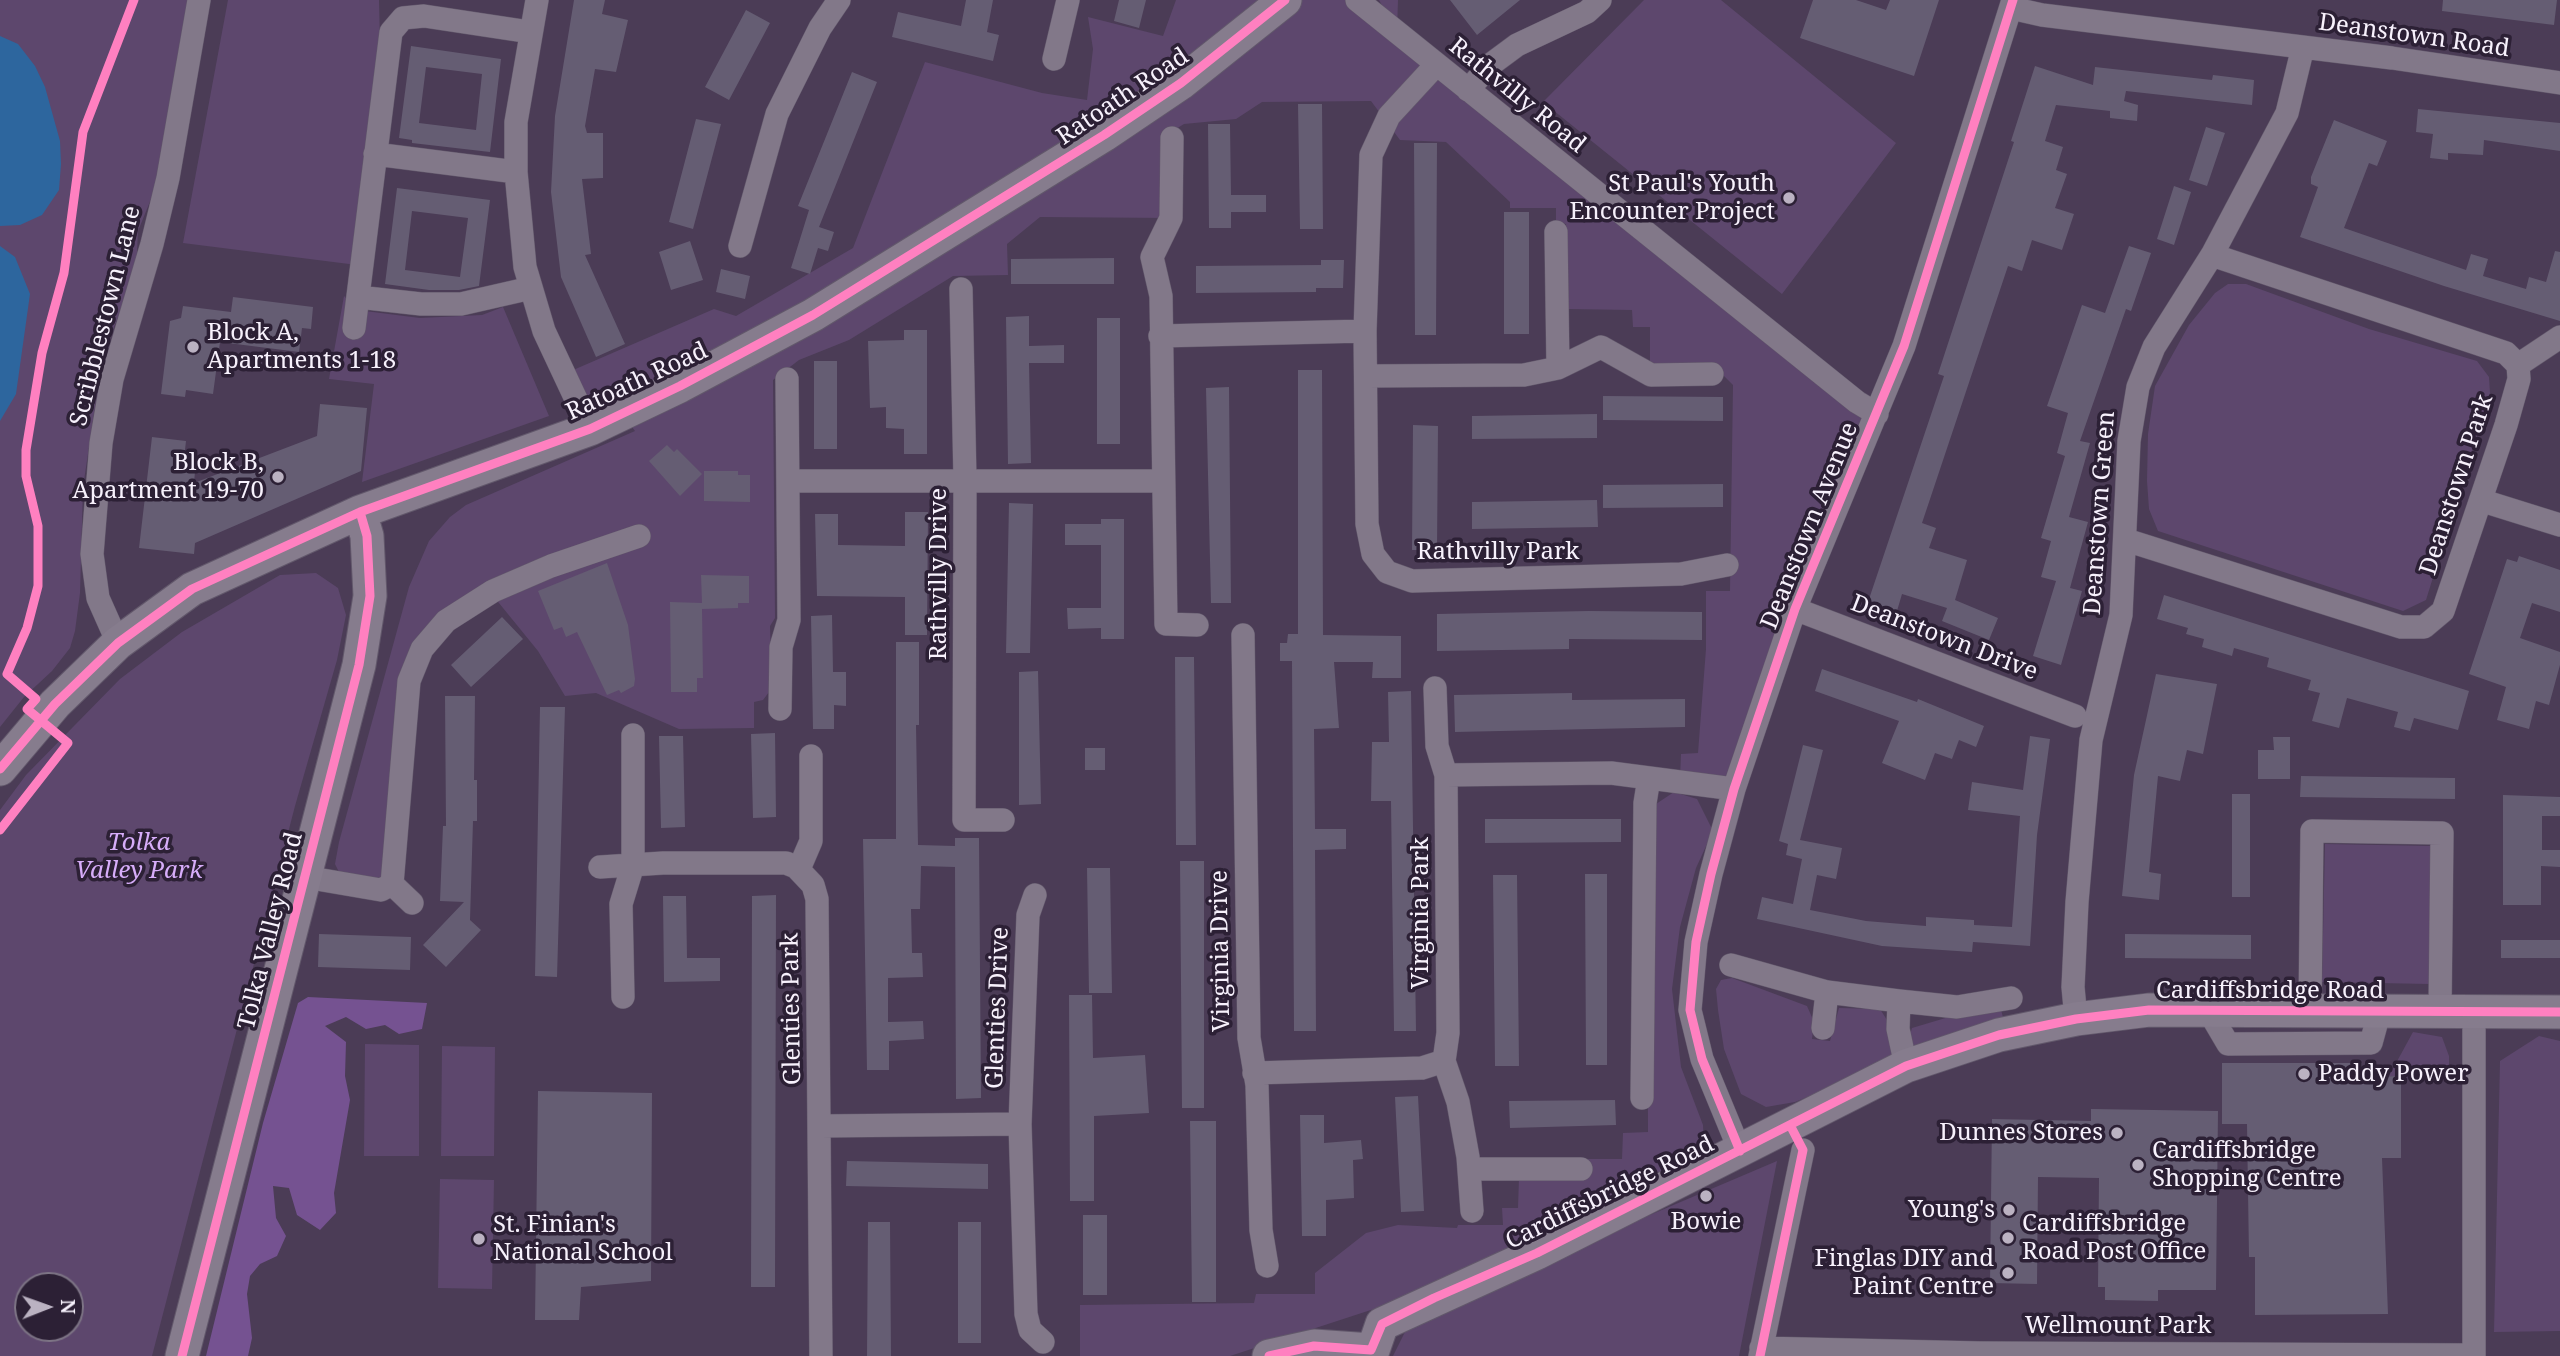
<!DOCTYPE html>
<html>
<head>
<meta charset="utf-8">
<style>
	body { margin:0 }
	#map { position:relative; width:2560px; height:1356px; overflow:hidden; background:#4b3c56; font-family:"Noto Serif",serif }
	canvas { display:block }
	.north { position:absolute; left:14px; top:1272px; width:70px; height:70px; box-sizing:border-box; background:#2c2035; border:2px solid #7d7485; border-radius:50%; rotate:89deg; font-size:19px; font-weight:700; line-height:28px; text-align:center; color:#f7f1fc }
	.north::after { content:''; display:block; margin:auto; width:24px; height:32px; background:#bbb2c2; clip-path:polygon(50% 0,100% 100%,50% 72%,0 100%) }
</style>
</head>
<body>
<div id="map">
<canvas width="2560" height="1356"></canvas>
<div class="north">N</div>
</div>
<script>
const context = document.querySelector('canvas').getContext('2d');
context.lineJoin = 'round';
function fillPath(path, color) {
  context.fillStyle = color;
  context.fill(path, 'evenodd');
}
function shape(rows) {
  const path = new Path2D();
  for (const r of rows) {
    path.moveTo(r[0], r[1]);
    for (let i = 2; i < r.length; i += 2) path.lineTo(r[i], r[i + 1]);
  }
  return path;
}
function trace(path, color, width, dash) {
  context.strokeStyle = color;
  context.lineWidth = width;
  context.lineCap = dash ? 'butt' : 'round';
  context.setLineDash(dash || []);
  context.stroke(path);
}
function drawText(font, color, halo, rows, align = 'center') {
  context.font = font + ' "Noto Serif",serif';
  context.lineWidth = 7;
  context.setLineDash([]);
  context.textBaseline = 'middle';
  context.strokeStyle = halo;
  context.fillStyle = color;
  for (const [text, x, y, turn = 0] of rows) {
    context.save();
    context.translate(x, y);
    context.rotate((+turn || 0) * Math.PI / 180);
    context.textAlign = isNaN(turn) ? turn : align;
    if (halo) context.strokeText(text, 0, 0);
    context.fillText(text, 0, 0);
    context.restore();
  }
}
fillPath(shape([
	[0,0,190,0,162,172,138,231,136,273,103,354,83,487,80,593,75,631,70,648,52,671,24,697,0,727],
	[228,0,379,0,380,42,357,265,183,243],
	[1176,0,1276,0,1181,82,589,426,564,374,714,309,736,316,853,248,925,62,1042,93,1087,100,1093,49,1088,17,1163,36],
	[1291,0,1356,0,1875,414,1733,787,1680,779,1681,754,1698,753,1706,649,1706,591,1730,591,1733,385,1712,364,1650,365,1650,327,1633,327,1632,310,1567,309,1566,224,1556,223,1556,208,1510,208,1510,202,1446,142,1400,140,1371,101,1262,102,1236,119,1184,124,1171,132,1171,218,1040,217,1007,244,1008,275,953,276,849,340,799,360,773,380,775,618,770,626,772,688,763,700,754,702,754,728,679,729,596,693,565,696,538,651,490,592,422,649,384,877,373,884,340,874,335,864,339,842,409,587,429,541,450,517,466,505,635,431,620,411,714,365],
	[1379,0,1398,0,1397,32],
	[1644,0,1721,0,1896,143,1782,294,1543,102],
	[2228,284,2246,284,2369,329,2477,361,2489,377,2490,393,2426,600,2403,611,2158,531,2149,509,2147,481,2148,434,2155,386,2189,325,2215,293],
	[344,296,357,310,420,318,482,315,503,307,549,416,362,482,374,384,329,379],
	[316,573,338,588,346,615,337,660,295,806,152,1356,0,1356,0,810,26,775,120,679,182,632,280,575],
	[28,1286,70,1286,70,1328,28,1328],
	[1674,792,1697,799,1713,831,1696,868,1680,927,1672,989,1681,1067,1703,1125,1704,1148,1674,1176,1380,1307,1230,1356,1080,1356,1080,1305,1254,1303,1256,1294,1315,1294,1315,1273,1366,1233,1398,1225,1457,1228,1458,1225,1503,1225,1502,1208,1518,1208,1519,1178,1585,1159,1622,1159,1623,1133,1648,1132,1647,810],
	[2325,844,2432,846,2430,984,2322,982],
	[1732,978,1807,1006,1814,1022,1812,1039,1830,1041,1839,1008,1880,1009,1892,1028,1895,1045,1890,1063,1795,1102,1766,1107,1741,1094,1724,1049,1718,1010,1716,989,1721,980],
	[1999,1002,2005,1025,1917,1053,1909,1038,1912,1028],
	[2413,1032,2442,1037,2449,1056,2449,1080,2389,1076],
	[2539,1036,2560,1041,2560,1331,2494,1332,2500,1061],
	[365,1044,419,1045,419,1156,364,1156],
	[442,1046,495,1047,494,1156,441,1156],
	[1777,1161,1739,1356,1393,1356,1407,1328,1643,1218],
	[440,1179,494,1180,492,1289,438,1288]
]), '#5d476d');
fillPath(shape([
	[308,997,427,1003,422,1029,399,1034,385,1025,366,1029,346,1017,325,1026,346,1042,345,1076,350,1100,334,1193,336,1213,320,1230,297,1215,289,1188,273,1186,276,1218,286,1236,277,1256,260,1264,250,1276,247,1294,252,1338,248,1356,206,1356,263,1123,298,1003]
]), '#755291');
fillPath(shape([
	[0,36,18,44,35,66,45,87,60,141,61,164,59,190,42,215,20,225,0,226],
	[0,246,15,257,30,294,16,394,0,421]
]), '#2d669e');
fillPath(shape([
	[574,0,605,0,602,14,628,20,616,72,595,69,585,126,587,133,603,133,603,178,582,179,591,254,585,255,625,344,596,357,561,277,551,192,555,116],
	[966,0,993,0,987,32,999,35,993,61,892,37,898,12,961,26],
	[1119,0,1146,0,1139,28,1114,21],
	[1450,0,1520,0,1477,35],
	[1813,0,1856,0,1886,10,1890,0,1939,0,1914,76,1800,38],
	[2443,0,2557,0,2554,25,2442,11],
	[746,10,770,23,729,100,705,87],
	[411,46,501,59,490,152,412,143,412,140,399,138],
	[426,67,482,74,476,130,419,123],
	[2035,66,2093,85,2095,67,2212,80,2213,75,2254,80,2252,105,2126,91,2124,101,2138,105,2137,121,2110,118,2110,111,2056,105,2045,141,2063,147,2056,170,2067,174,2055,208,2074,214,2062,250,2032,240,2022,271,2008,266,1922,523,1936,528,1929,548,1967,560,1955,600,1998,618,1989,640,1942,621,1947,608,1902,594,1897,611,1868,602,1944,376,1938,374,2014,142,2011,141],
	[852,72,877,82,819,227,834,232,828,251,818,248,810,274,791,268,809,210,798,206],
	[1298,104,1322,104,1323,229,1300,229],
	[2418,109,2560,123,2560,151,2484,140,2483,155,2448,153,2448,160,2430,158,2433,134,2416,132],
	[696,119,721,124,693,229,669,222],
	[2334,120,2387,141,2377,166,2369,163,2344,228,2466,270,2471,254,2488,259,2483,276,2526,289,2529,277,2546,282,2555,251,2560,252,2560,321,2444,286,2300,237,2318,187,2311,184,2311,177],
	[1208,124,1230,124,1231,195,1266,195,1266,212,1231,212,1231,228,1209,228],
	[2206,127,2225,133,2207,186,2189,180],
	[1414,143,1437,143,1436,335,1415,335],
	[2174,186,2191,192,2174,245,2157,239],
	[397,188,490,200,479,286,459,290,429,290,385,284],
	[412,211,468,218,460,277,405,270],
	[1504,212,1529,212,1529,334,1504,334],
	[690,241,703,280,671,290,659,252],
	[2129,246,2151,253,2131,311,2126,309,2080,441,2090,443,2069,517,2088,522,2070,588,2082,591,2061,665,2033,656,2056,581,2041,577,2051,541,2041,538,2065,456,2057,453,2068,413,2047,406,2082,305,2105,313],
	[1114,258,1114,284,1011,284,1011,259],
	[1321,260,1344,260,1343,288,1316,288,1316,292,1196,293,1196,266,1321,265],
	[721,269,750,276,745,299,716,292],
	[233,297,313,307,311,329,302,328,299,352,220,342,213,394,186,390,185,397,161,394,170,321,181,318,183,306,231,312],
	[1029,316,1029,346,1064,345,1064,363,1029,363,1031,463,1008,464,1006,317],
	[1097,318,1120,318,1120,444,1097,444],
	[904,330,927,330,927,454,904,454,904,429,886,428,886,407,870,408,868,341,904,340],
	[814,361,837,361,837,449,814,449],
	[1298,370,1322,370,1323,635,1401,636,1401,678,1372,678,1373,662,1334,662,1339,728,1314,729,1315,829,1346,829,1346,849,1315,850,1316,1031,1294,1031,1292,661,1280,661,1280,643,1287,643,1288,634,1298,634],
	[1229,387,1231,603,1211,603,1206,388],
	[1603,396,1723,397,1723,421,1603,420],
	[320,404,367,408,361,471,195,543,194,554,139,548,152,437,186,441,184,459,196,460,194,483,317,436],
	[1597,414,1597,438,1472,439,1472,416],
	[1413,425,1438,426,1437,550,1412,550],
	[667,445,674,452,677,449,702,474,680,496,649,461],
	[704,471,738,471,738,475,750,475,750,502,704,501],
	[1723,484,1723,507,1603,508,1603,485],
	[1597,500,1598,527,1472,529,1472,502],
	[1009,503,1033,504,1030,653,1006,653],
	[905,512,928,512,927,635,905,635,905,597,817,596,815,514,838,514,838,545,905,546],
	[1101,519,1124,519,1124,639,1101,639,1101,628,1068,629,1067,608,1101,608,1101,545,1065,545,1065,524,1101,524],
	[2519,556,2560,570,2560,612,2532,603,2520,638,2560,652,2560,665,2549,705,2536,701,2529,729,2497,720,2506,687,2469,674,2507,559,2517,562],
	[607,563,628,625,635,679,634,686,621,693,619,690,607,695,577,632,566,637,562,627,554,630,538,591],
	[701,575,749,576,749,603,738,603,738,608,702,609,703,678,697,678,697,692,671,692,670,602,702,603],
	[2164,595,2469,691,2458,730,2414,718,2410,731,2394,727,2398,712,2347,698,2339,728,2312,721,2320,693,2308,690,2311,680,2267,667,2269,658,2234,648,2232,656,2202,647,2204,639,2186,634,2188,628,2157,619],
	[1589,611,1702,612,1702,640,1569,639,1569,649,1437,651,1437,614],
	[832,615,833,672,846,672,846,706,834,705,834,729,813,729,811,616],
	[502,617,523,639,471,687,451,665],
	[896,642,919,642,919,725,916,725,918,845,955,846,955,838,979,838,981,1098,956,1099,955,867,921,866,920,909,911,909,912,953,922,953,923,977,888,978,888,1022,923,1021,924,1039,889,1041,889,1070,867,1070,863,839,896,839],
	[1175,657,1194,657,1196,845,1176,845],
	[1822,669,1917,702,1918,699,1984,726,1976,747,1959,740,1952,759,1935,753,1925,780,1882,763,1899,721,1815,691],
	[1038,671,1041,804,1019,805,1019,672],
	[2156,674,2217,684,2203,754,2187,750,2180,781,2158,776,2149,872,2161,874,2159,900,2122,896,2134,775],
	[1411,691,1416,1031,1394,1031,1391,801,1371,801,1372,742,1389,742,1388,692],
	[1572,693,1572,700,1685,699,1685,727,1455,732,1454,695],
	[445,696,475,696,474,780,477,780,477,821,473,821,470,920,481,930,446,967,423,945,464,902,440,901,443,826,446,826],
	[540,707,565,707,557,977,535,976],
	[775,733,776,817,753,818,751,734],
	[659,736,683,736,685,827,661,828],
	[2030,736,2050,739,2037,835,2030,946,1973,942,1972,952,1882,946,1757,919,1762,897,1793,904,1802,859,1786,855,1788,844,1779,841,1803,745,1823,750,1800,840,1842,848,1836,879,1817,875,1810,910,1866,921,1926,926,1926,917,1974,920,1974,925,2012,927,2020,816,1968,810,1972,782,2023,790],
	[2273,737,2290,737,2290,779,2258,779,2258,750,2274,750],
	[1085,748,1105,748,1105,770,1085,770],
	[2301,776,2455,778,2455,799,2300,797],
	[2232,794,2250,794,2250,897,2232,897],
	[2503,795,2560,797,2560,816,2542,816,2542,850,2560,850,2560,867,2541,866,2541,905,2503,905],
	[1485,819,1621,819,1621,842,1485,843],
	[1180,861,1204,861,1204,1108,1182,1108],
	[1087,868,1110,868,1112,993,1089,993],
	[1585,874,1607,874,1607,1065,1586,1065],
	[1493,875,1517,875,1519,1066,1495,1066],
	[776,895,775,1287,751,1287,752,896],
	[663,896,686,896,687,958,720,958,720,981,664,982],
	[319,934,411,937,410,970,318,967],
	[2125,934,2251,935,2251,959,2125,958],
	[2501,940,2560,940,2560,958,2501,958],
	[1069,995,1092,995,1093,1058,1145,1055,1149,1113,1094,1116,1094,1201,1070,1201],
	[2222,1063,2362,1063,2362,1077,2401,1076,2401,1158,2382,1158,2388,1314,2255,1315,2255,1257,2249,1257,2247,1124,2222,1124],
	[538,1091,652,1093,651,1281,581,1287,579,1320,535,1320],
	[1418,1096,1424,1211,1401,1212,1395,1097],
	[1615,1100,1616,1125,1510,1128,1509,1101],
	[2091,1109,2218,1111,2216,1290,2158,1290,2158,1301,2105,1300,2105,1287,2098,1287,2099,1178,2038,1177,2037,1284,1990,1283,1992,1119,2091,1121],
	[1300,1115,1324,1115,1324,1143,1361,1140,1363,1159,1353,1160,1354,1198,1326,1200,1326,1236,1302,1236],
	[1190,1121,1216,1121,1216,1302,1192,1302],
	[847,1161,988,1164,988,1189,846,1186],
	[1083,1215,1107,1215,1107,1295,1083,1295],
	[868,1222,890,1222,891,1356,867,1356],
	[958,1222,981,1222,981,1343,958,1343]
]), '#655d73');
const street = shape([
	[537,0,516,122,516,172,525,267,544,331,590,429],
	[1357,0,1857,402,1877,414],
	[2011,8,2042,15,2392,58,2560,83],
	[1054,59,1068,0],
	[1436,65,1389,116,1371,155,1365,331,1367,524,1373,554,1387,572,1412,581,1681,574,1727,565],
	[1468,90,1490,65,1517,45,1587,12,1600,0],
	[1172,138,1171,218,1152,257,1161,296,1166,624,1197,625],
	[375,154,516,172],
	[1556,232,1558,368],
	[740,246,777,114,820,28,839,0],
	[961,289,965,480,964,820,1003,820],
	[358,297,421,304,461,304,531,288],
	[354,328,391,32,403,18,424,16,530,32],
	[1160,336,1365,331],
	[2518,365,2560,337],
	[1366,376,1524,375,1558,368,1601,347,1651,375,1712,374],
	[788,481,1162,481],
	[2483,501,2560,525],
	[2126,540,2401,627,2424,627,2443,611,2506,425,2519,379,2518,365,2506,353,2212,255],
	[1795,609,2075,716],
	[1243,635,1249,1038,1257,1085,1261,1230,1267,1266],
	[118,643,98,598,92,554,101,443,112,379,152,244,168,178,199,0],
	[780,709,781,647,789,620,787,379],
	[1446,775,1611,773,1734,789],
	[600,867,663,863,786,863,796,867,813,885,817,899,821,1356],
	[799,869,811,841,811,756],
	[305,877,381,890,392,884,409,681,422,649,446,621,493,591,551,566,639,536],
	[392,884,412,903],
	[1035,895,1028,915,1020,1124,1026,1314,1030,1330,1043,1342],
	[1731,965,1827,992,1899,1001,1957,1007,2011,998],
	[623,997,621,904,633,865,633,735],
	[1899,1001,1898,1029,1906,1066],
	[2208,1010,2228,1044,2371,1043,2380,1010],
	[2310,1011,2312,831,2442,833,2440,1011],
	[2076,1019,2073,987,2077,902,2091,740,2121,615,2129,441,2138,387,2154,347,2212,255,2287,113,2303,47],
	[1823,1028,1827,992],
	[1444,1061,1458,1102,1468,1157,1472,1211],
	[1254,1073,1422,1068,1444,1061,1448,1033,1446,775,1437,746,1435,688],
	[1642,1098,1645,803,1649,778],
	[820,1126,1020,1124],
	[1740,1151,1702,1059,1690,1010,1696,942,1711,874,1734,789,1795,609,1904,346,2013,0],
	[1470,1169,1581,1169],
	[1761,1348,1981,1353,2474,1355],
	[1760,1356,1803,1150],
	[2474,1356,2474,1010]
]);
const secondary = shape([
	[0,769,55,704,118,643,192,589,360,512,590,429,680,386,813,315,1104,135,1181,83,1285,0],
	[182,1356,359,665,370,596,367,536,360,512],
	[1269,1356,1314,1346,1371,1350],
	[1371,1356,1382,1324,1537,1253,1906,1066,1999,1035,2076,1019,2149,1010,2560,1012]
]);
trace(street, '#62586b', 24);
trace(secondary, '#62586b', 35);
trace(street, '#827889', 23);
trace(secondary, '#867c8d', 33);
trace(shape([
	[0,769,55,704,118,643,192,589,360,512,590,429,680,386,813,315,1104,135,1181,83,1285,0],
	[0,830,68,743,27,709,36,699,7,674,27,628,38,586,38,526,26,476,26,450,42,353,64,273,83,132,134,0],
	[1740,1151,1702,1059,1690,1010,1696,942,1711,874,1734,789,1795,609,1904,346,2013,0],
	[182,1356,359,665,370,596,367,536,360,512],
	[1269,1356,1314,1346,1371,1350,1382,1324,1434,1298,1537,1253,1906,1066,1999,1035,2076,1019,2149,1010,2560,1012],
	[1760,1356,1803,1150,1790,1125]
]), '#ff80c0', 9);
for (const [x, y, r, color] of [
	[1789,198,7,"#bbb2c2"],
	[193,347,7,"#bbb2c2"],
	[278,477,7,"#bbb2c2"],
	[2304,1074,7,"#bbb2c2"],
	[2117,1133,7,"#bbb2c2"],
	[2138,1165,7,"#bbb2c2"],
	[1706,1196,7,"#bbb2c2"],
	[2009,1210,7,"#bbb2c2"],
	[2008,1238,7,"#bbb2c2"],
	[479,1239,7,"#bbb2c2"],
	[2008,1273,7,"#bbb2c2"]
]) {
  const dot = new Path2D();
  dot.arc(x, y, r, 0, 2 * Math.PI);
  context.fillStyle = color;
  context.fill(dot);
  trace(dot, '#2c2035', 2.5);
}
drawText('24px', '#f7f1fc', '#2c2035', [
	["Deanstown Road",2414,36,8],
	["Rathvilly Road",1517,96,39],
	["Ratoath Road",1123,97,-34],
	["Scribblestown Lane",106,316,-76],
	["Ratoath Road",637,382,-25],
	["Deanstown Park",2457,485,-72],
	["Deanstown Green",2100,513,-86],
	["Deanstown Avenue",1810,526,-68],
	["Rathvilly Park",1498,552],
	["Rathvilly Drive",939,574,-90],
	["Deanstown Drive",1944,638,21],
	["Virginia Park",1421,913,-90],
	["Tolka Valley Road",271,931,-76],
	["Virginia Drive",1221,951,-91],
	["Cardiffsbridge Road",2270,991],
	["Glenties Drive",998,1008,-88],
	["Glenties Park",792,1009,-91],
	["Cardiffsbridge Road",1610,1193,-26],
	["Wellmount Park",2118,1326]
]);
drawText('24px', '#f7f1fc', '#2c2035', [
	["St Paul's Youth",1775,184],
	["Encounter Project",1775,212],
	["Block A,",207,333,"left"],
	["Apartments 1-18",207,361,"left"],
	["Block B,",264,463],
	["Apartment 19-70",264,491],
	["Paddy Power",2318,1074,"left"],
	["Dunnes Stores",2103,1133],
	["Cardiffsbridge",2152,1151,"left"],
	["Shopping Centre",2152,1179,"left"],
	["Young's",1995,1210],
	["Bowie",1706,1222,"center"],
	["Cardiffsbridge",2022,1224,"left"],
	["Road Post Office",2022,1252,"left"],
	["St. Finian's",493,1225,"left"],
	["National School",493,1253,"left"],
	["Finglas DIY and",1994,1259],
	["Paint Centre",1994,1287]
], 'right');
drawText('italic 24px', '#d7adfa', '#2c2035', [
	["Tolka",139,843],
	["Valley Park",139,871]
]);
</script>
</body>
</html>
